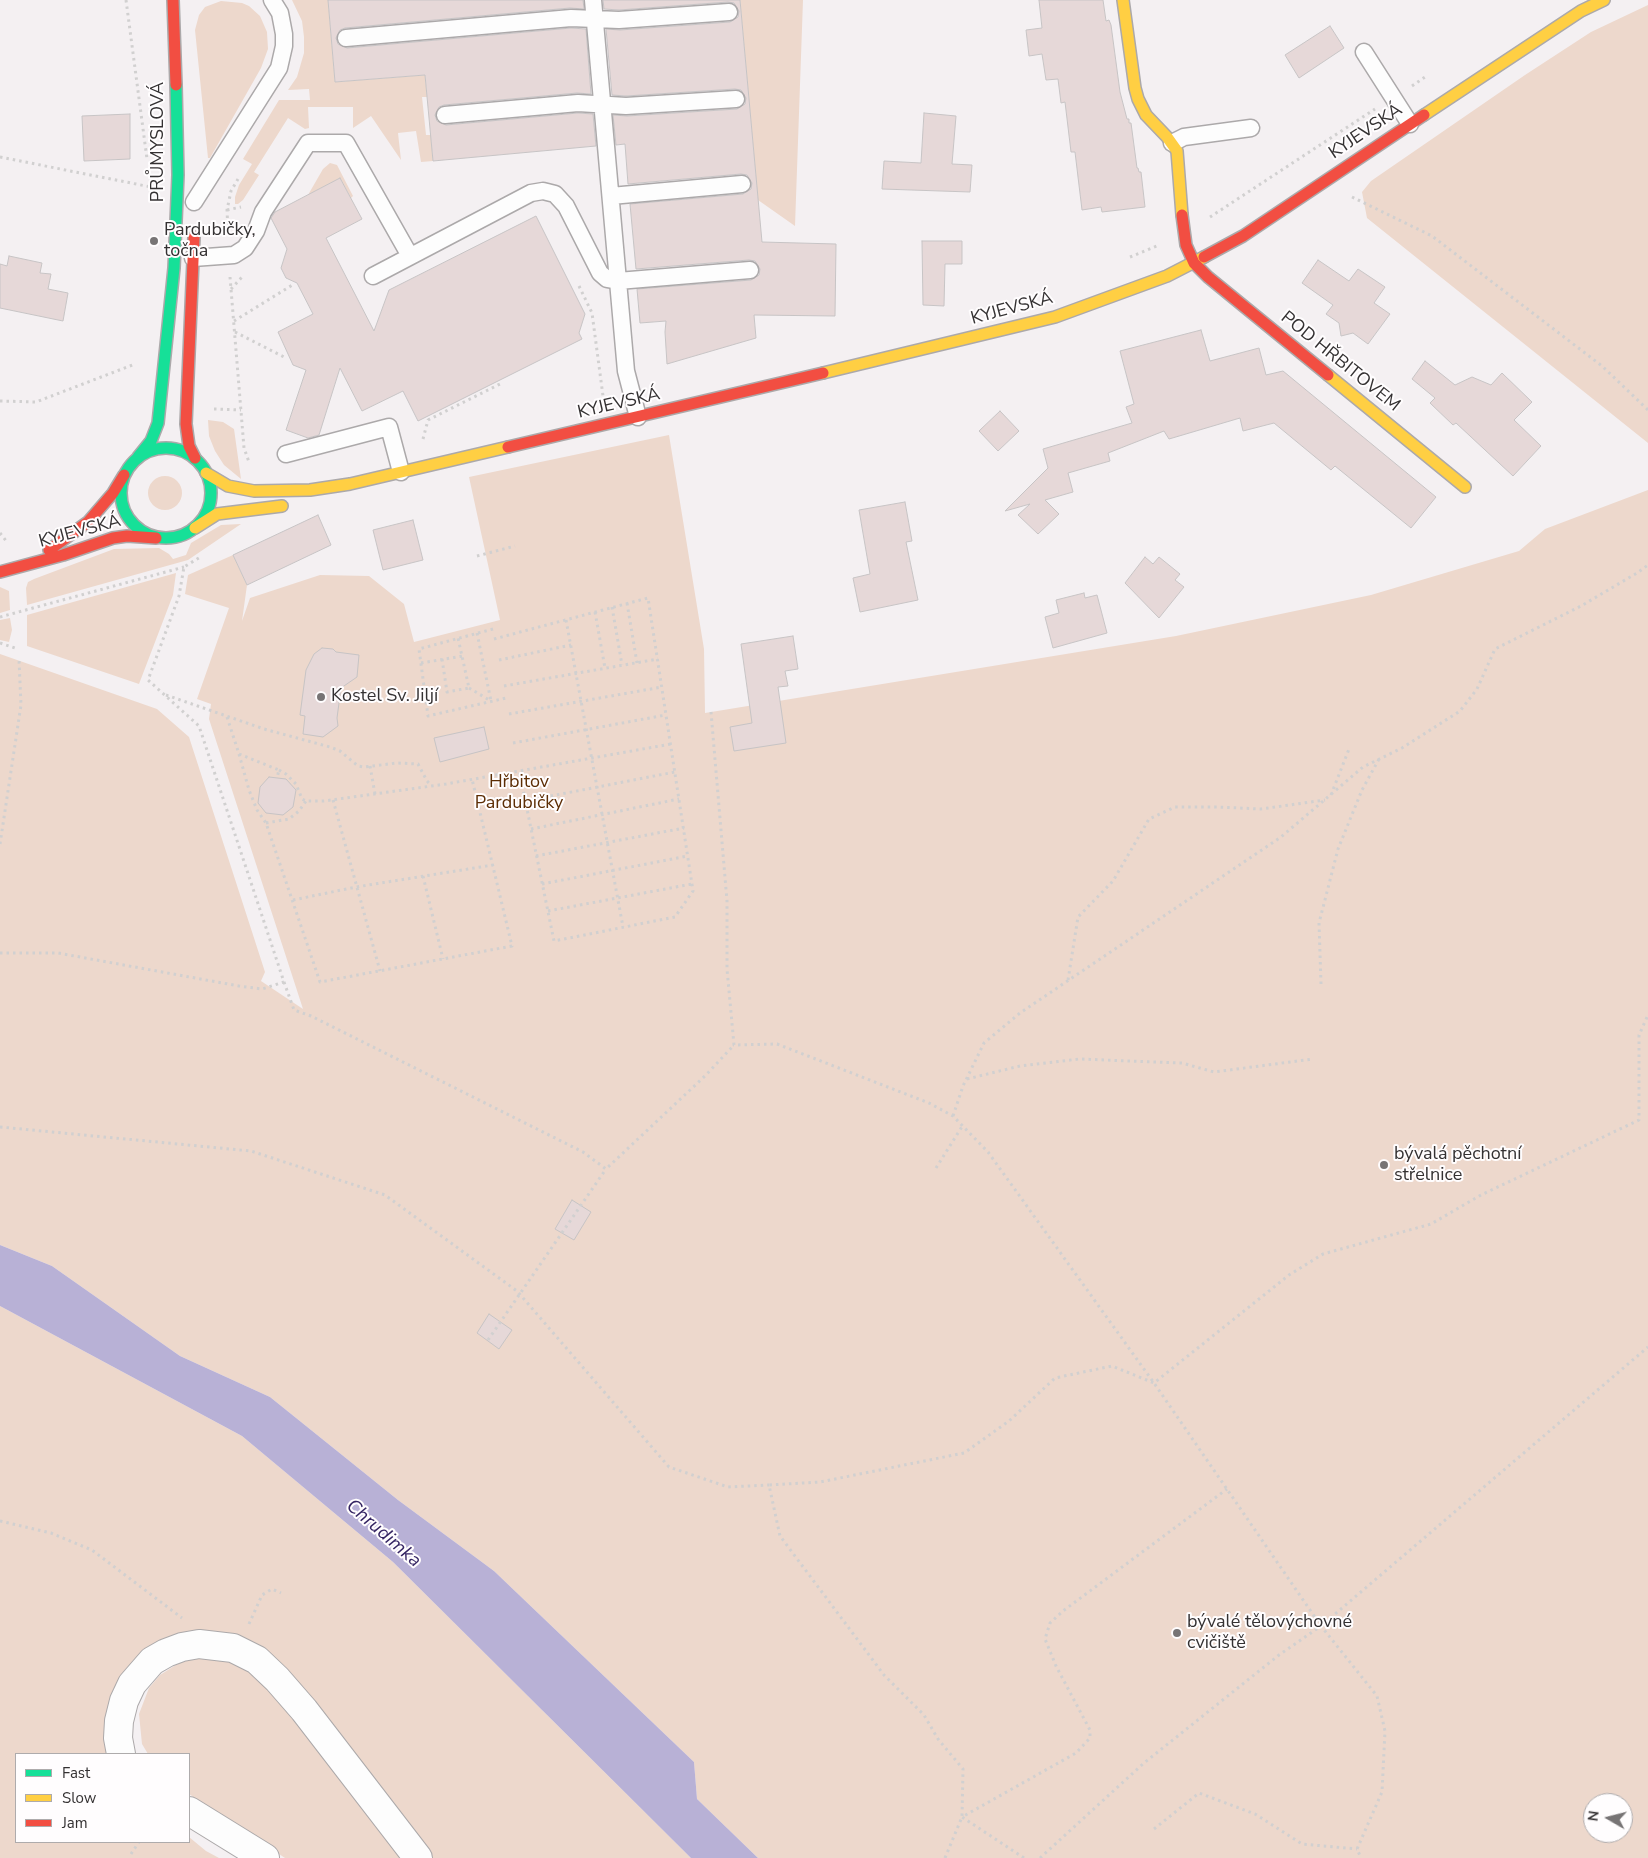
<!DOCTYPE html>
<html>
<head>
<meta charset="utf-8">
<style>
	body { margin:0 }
	#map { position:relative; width:1648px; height:1858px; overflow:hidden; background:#f4f0f2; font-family:"Nunito Sans",sans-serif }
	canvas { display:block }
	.legend { position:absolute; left:15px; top:1753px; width:175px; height:90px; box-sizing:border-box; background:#fffdfe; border:1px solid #aeabac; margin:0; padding:6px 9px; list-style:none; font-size:15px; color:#343132 }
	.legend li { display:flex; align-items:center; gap:10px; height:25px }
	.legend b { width:25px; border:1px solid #aeabac }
	.north { position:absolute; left:1583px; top:1793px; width:50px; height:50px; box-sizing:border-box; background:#fffdfe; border:1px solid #aeabac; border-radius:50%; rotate:278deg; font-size:14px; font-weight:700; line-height:20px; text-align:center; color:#343132 }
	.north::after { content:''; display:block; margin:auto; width:18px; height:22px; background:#777475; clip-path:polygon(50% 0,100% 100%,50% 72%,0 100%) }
</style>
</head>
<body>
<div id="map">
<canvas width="1648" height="1858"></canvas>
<ul class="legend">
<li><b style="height:6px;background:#16e098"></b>Fast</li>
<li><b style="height:6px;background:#ffcf43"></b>Slow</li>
<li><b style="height:6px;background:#f24e42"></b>Jam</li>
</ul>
<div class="north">N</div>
</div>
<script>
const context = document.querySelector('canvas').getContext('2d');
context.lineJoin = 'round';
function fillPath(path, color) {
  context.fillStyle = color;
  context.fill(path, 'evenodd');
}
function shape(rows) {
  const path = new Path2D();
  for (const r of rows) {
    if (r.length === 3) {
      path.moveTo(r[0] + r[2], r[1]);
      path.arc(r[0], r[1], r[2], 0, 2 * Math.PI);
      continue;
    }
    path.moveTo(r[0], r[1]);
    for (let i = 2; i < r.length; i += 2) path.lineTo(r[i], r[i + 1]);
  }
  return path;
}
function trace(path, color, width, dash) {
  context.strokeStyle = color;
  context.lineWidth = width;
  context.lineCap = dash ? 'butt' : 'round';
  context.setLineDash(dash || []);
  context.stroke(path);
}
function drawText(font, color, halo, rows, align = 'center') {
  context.font = font + ' "Nunito Sans",sans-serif';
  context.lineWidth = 4;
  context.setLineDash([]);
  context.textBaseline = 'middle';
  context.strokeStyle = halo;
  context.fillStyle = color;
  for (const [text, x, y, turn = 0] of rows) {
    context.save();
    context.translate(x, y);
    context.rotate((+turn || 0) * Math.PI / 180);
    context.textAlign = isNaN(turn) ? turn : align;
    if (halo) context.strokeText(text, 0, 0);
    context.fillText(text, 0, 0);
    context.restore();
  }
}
fillPath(shape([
	[292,0,328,0,335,82,425,75,427,97,422,97,426,135,431,135,433,161,421,162,416,131,398,133,401,160,371,116,353,128,353,107,308,107,309,128,305,129,288,118,254,172,259,175,243,200,238,204,235,204,235,197,239,185,252,164,243,159,279,100,310,100,309,89,288,90,297,77,304,53,304,37,302,21],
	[740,0,803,0,795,226,758,200],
	[221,1,242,3,249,6,260,16,267,32,268,49,261,68,210,158,208,158,195,30,199,15,205,7],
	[1648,5,1648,443,1367,218,1362,192,1371,181,1525,75,1591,32],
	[330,163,337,165,353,196,351,198,341,180,339,179,308,195,323,169],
	[208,420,223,422,234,429,241,479,224,465,215,451,209,436],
	[669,435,704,649,705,713,1176,636,1371,595,1519,551,1545,529,1648,490,1648,1858,758,1858,697,1799,694,1762,494,1571,398,1500,270,1397,180,1356,52,1266,0,1245,0,654,157,709,189,737,265,972,261,981,303,1009,209,719,211,704,197,699,229,608,185,594,188,575,233,555,247,585,242,621,250,598,320,575,369,576,404,604,414,642,500,620,469,477],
	[1593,1803,1623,1803,1623,1833,1593,1833],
	[165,493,17],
	[241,524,188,560,27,605,26,588,28,582,34,579,114,549,159,548,169,554,173,559,186,555,191,543,221,525],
	[176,573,173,595,139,684,27,646,27,615],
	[0,587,9,591,10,610,0,613],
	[10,618,12,630,9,642,0,640,0,620],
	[0,1306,242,1436,393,1562,691,1858,426,1858,251,1647,155,1647,114,1754,16,1754,16,1842,189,1842,189,1837,206,1851,219,1858,0,1858],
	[218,1654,245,1664,266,1682,406,1858,285,1858,189,1794,189,1754,148,1754,142,1744,139,1714,149,1688,160,1675,187,1658]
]), '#edd8cc');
fillPath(shape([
	[0,1245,52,1266,180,1356,270,1397,398,1500,494,1571,694,1762,697,1799,758,1858,691,1858,393,1562,242,1436,0,1306]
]), '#b8b1d6');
const building = shape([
	[328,0,583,0,584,9,570,8,345,28,340,30,336,38,338,44,347,48,571,28,586,29,591,94,577,93,444,105,439,107,435,115,437,121,446,125,578,113,593,114,596,146,433,161,425,75,335,82,328,0],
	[603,0,740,0,762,242,836,244,835,316,754,315,756,338,667,364,665,332,666,321,640,323,637,289,751,280,759,275,760,269,755,261,749,260,636,269,630,204,743,194,751,189,752,183,747,175,741,174,628,184,625,144,616,145,613,115,627,116,737,109,745,104,746,98,741,90,735,89,626,96,612,95,606,29,620,30,730,22,738,17,739,11,734,3,728,2,619,10,604,9,603,0],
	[1039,0,1103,0,1106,21,1109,20,1111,25,1120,92,1127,119,1129,119,1129,123,1131,123,1137,168,1138,168,1139,172,1141,172,1145,207,1102,212,1101,207,1082,210,1075,152,1071,152,1065,102,1061,103,1058,79,1046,80,1042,54,1029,56,1026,30,1042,28,1039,0],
	[1330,26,1344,48,1299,78,1285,55,1330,26],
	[924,113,956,116,952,164,972,165,970,192,882,189,884,161,921,163,924,113],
	[130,114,130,159,84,161,82,116,130,114],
	[340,178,362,219,326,238,374,331,389,290,536,216,585,314,579,333,582,339,418,421,403,391,362,411,340,368,319,435,308,438,286,430,306,370,293,365,278,332,313,314,297,283,286,278,281,268,287,249,271,218,275,212,340,178],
	[922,241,962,241,962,264,945,264,944,306,923,305,922,241],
	[9,256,42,263,40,273,51,274,48,289,68,293,63,321,0,308,0,264,7,266,9,256],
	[1318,260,1349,281,1358,269,1385,287,1374,303,1390,314,1368,344,1353,333,1341,336,1339,323,1326,314,1333,305,1302,283,1318,260],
	[1201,330,1210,361,1259,348,1266,375,1283,371,1436,497,1411,528,1335,466,1331,470,1274,423,1243,431,1240,418,1169,439,1164,431,1108,453,1110,461,1068,473,1073,492,1045,500,1059,514,1038,534,1018,515,1030,504,1005,511,1048,468,1043,449,1132,423,1126,407,1134,404,1120,351,1201,330],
	[1425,361,1455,385,1472,377,1491,385,1502,373,1532,402,1514,420,1541,446,1513,476,1456,423,1453,425,1430,403,1435,398,1412,379,1425,361],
	[1000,411,1019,431,998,451,979,431,1000,411],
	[905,502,912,541,906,542,918,600,860,612,853,578,870,574,859,510,905,502],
	[318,515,331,545,247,585,233,555,318,515],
	[413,520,423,560,383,570,373,530,413,520],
	[1145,557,1153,564,1159,557,1180,574,1175,580,1184,587,1159,618,1125,583,1145,557],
	[1084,593,1085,598,1097,595,1107,633,1053,648,1045,617,1059,613,1056,600,1084,593],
	[793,636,798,669,785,671,788,686,778,687,786,743,734,751,730,727,752,723,741,644,793,636],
	[322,648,333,649,336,652,359,655,357,677,341,688,337,718,338,726,323,737,303,734,305,716,300,715,306,670,314,654,322,648],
	[484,727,489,749,440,762,434,738,484,727],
	[269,777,286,779,296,790,293,807,283,815,266,813,258,803,260,787,269,777],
	[572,1200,591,1212,574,1240,555,1229,572,1200],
	[489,1314,512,1330,499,1349,477,1333,489,1314]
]);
fillPath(building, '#e6d8d8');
trace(building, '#c7c4c5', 1);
const lane = shape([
	[593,0,626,371,638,417],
	[346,38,571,18,619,20,729,12],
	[1364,52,1410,124],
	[445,115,578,103,626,106,736,99],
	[1172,143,1184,137,1251,128],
	[611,196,742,184],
	[194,202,279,68,284,46,284,34,280,13,272,0],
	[193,258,234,255,245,248,256,231,263,212,308,143,346,143,410,256],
	[373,276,531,193,543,191,555,194,566,206,600,273,607,279,618,281,750,270],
	[286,454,389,427,401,472]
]);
const street = shape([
	[121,1754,118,1738,119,1721,124,1701,132,1684,152,1661,166,1653,182,1647,199,1644,233,1648,257,1660,277,1679,304,1710,418,1858],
	[189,1811,265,1858]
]);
const fast = shape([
	[166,493,45],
	[138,457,151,441,158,423,174,268,178,175,176,85]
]);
const slow = shape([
	[1123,0,1135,88,1138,99,1146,115,1167,137,1177,151,1182,215],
	[1424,115,1581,11,1604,0],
	[823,373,1055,317,1167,276,1204,257],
	[1328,375,1465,487],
	[206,473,228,486,254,491,310,490,350,484,508,447],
	[195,528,217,514,282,506]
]);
const jam = shape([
	[173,0,176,85],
	[1182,215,1186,245,1194,263,1208,277,1328,375],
	[194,237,186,424,189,446,195,458],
	[1204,257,1243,236,1424,115],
	[508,447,823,373],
	[49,550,88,522,113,493,124,475],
	[0,572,63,555,113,538,127,536,156,538]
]);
trace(lane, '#aca9aa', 19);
trace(street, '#aca9aa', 30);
trace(fast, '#aca9aa', 14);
trace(slow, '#aca9aa', 14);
trace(jam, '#aca9aa', 14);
trace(shape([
	[126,0,147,159],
	[1412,86,1425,77],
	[0,157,151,187],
	[1352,197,1432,236,1602,366,1648,410],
	[227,210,241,207],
	[1210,217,1375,109],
	[228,231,227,210,231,191,238,179],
	[1130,257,1159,245],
	[230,277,244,448,249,462],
	[579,286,592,313,603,396],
	[231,289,242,277],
	[234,321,294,284],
	[235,332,286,358],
	[0,401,36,402,135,364],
	[214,409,241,410],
	[423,439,428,420,500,384],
	[0,533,7,542],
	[477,556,515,546],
	[627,603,637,663],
	[612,607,622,665],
	[595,612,605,668],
	[0,617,184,567],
	[566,620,623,927],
	[493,629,419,649,428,716,506,698],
	[477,633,491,701],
	[494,639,648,598,693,891,675,917,554,941,519,770],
	[0,643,18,649],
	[442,659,447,692,469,688,458,638],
	[499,660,571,645],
	[421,663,463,656],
	[504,686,658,659],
	[469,688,491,701],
	[166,695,264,729,330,747,340,751,358,766,364,767,397,763,418,764,427,781,431,785],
	[711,712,727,901,727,969,734,1045,777,1044,929,1103,953,1116,988,1152,1154,1383,1321,1626,1377,1696,1385,1731,1382,1792,1357,1849,1361,1858],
	[509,714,662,687],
	[227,717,239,754,279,770,277,778],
	[513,743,666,715],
	[239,754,249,790,257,810,266,823,320,982,512,946,472,779],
	[370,766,375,794],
	[279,770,286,774,296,784,302,799,306,801,324,801,446,784,671,744],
	[1331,795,1349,749],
	[333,800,380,971],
	[525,801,675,772],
	[266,823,289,819,299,811,306,801],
	[531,829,679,799],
	[0,844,21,705,19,660],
	[536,856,684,828],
	[423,876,443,959],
	[542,884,688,856],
	[293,900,356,887,493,865],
	[548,911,692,884],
	[0,953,58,953,239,986,262,989,284,982,199,726,148,680,179,596,184,567,202,556],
	[1068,980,1078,917,1113,881,1149,819,1175,807,1217,807,1261,809,1325,800],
	[284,982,294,1010,311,1016,583,1152,606,1169,706,1075,734,1045],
	[1321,984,1319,923,1338,849,1362,790,1379,759],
	[967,1079,1020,1066,1079,1059,1182,1063,1214,1072,1313,1059],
	[953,1116,963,1086,984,1043,1020,1013,1281,837,1363,767,1402,748,1460,711,1477,689,1495,649,1581,606,1637,573,1648,565],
	[0,1127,251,1151,385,1195,517,1291,669,1467,728,1487,769,1485],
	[936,1168,963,1125],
	[0,1521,51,1533,92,1550,182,1618],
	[249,1624,262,1595,272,1589,281,1593],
	[1154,1829,1199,1793,1255,1814,1302,1844,1357,1849],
	[131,1854,139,1842],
	[945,1858,962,1817,963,1769,938,1739,924,1715,884,1675,780,1536,769,1485,820,1482,964,1453,1009,1421,1055,1378,1112,1366,1154,1383,1289,1275,1323,1254,1431,1224,1481,1195,1639,1120,1639,1035,1648,1015],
	[1024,1858,962,1817,1076,1753,1090,1738,1090,1730,1056,1666,1045,1639,1050,1623,1063,1611,1227,1489],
	[1040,1858,1144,1763,1279,1655,1321,1626,1648,1347]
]), '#d1d0d0', 3, [2.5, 4]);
trace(lane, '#fdfdfd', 16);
trace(street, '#fdfdfd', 28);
trace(fast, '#16e098', 11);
trace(slow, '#ffcf43', 11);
trace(jam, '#f24e42', 11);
trace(shape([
	[488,1340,606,1169]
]), '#d1d0d0', 3, [2.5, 4]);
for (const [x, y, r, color] of [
	[154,241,5,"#777475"],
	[321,697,5,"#777475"],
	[1384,1165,5,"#777475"],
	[1177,1633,5,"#777475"]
]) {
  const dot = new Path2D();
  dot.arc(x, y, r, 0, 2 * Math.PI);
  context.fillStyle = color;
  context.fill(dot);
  trace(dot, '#fffdfe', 2);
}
drawText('18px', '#343132', '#fffdfe', [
	["KYJEVSKÁ",1366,132,-34],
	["PRŮMYSLOVÁ",159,142,-90],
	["KYJEVSKÁ",1012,309,-15],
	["POD HŘBITOVEM",1340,362,39],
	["KYJEVSKÁ",619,404,-13],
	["KYJEVSKÁ",80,532,-15]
]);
drawText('18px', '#343132', '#fffdfe', [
	["Pardubičky,",164,231],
	["točna",164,252],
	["Kostel Sv. Jiljí",331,697],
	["bývalá pěchotní",1394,1155],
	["střelnice",1394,1176],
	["bývalé tělovýchovné",1187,1623],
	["cvičiště",1187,1644]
], 'left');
drawText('18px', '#5c2d04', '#fffdfe', [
	["Hřbitov",519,783],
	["Pardubičky",519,804]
]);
drawText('italic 19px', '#352563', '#fffdfe', [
	["Chrudimka",383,1534,41]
]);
</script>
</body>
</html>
